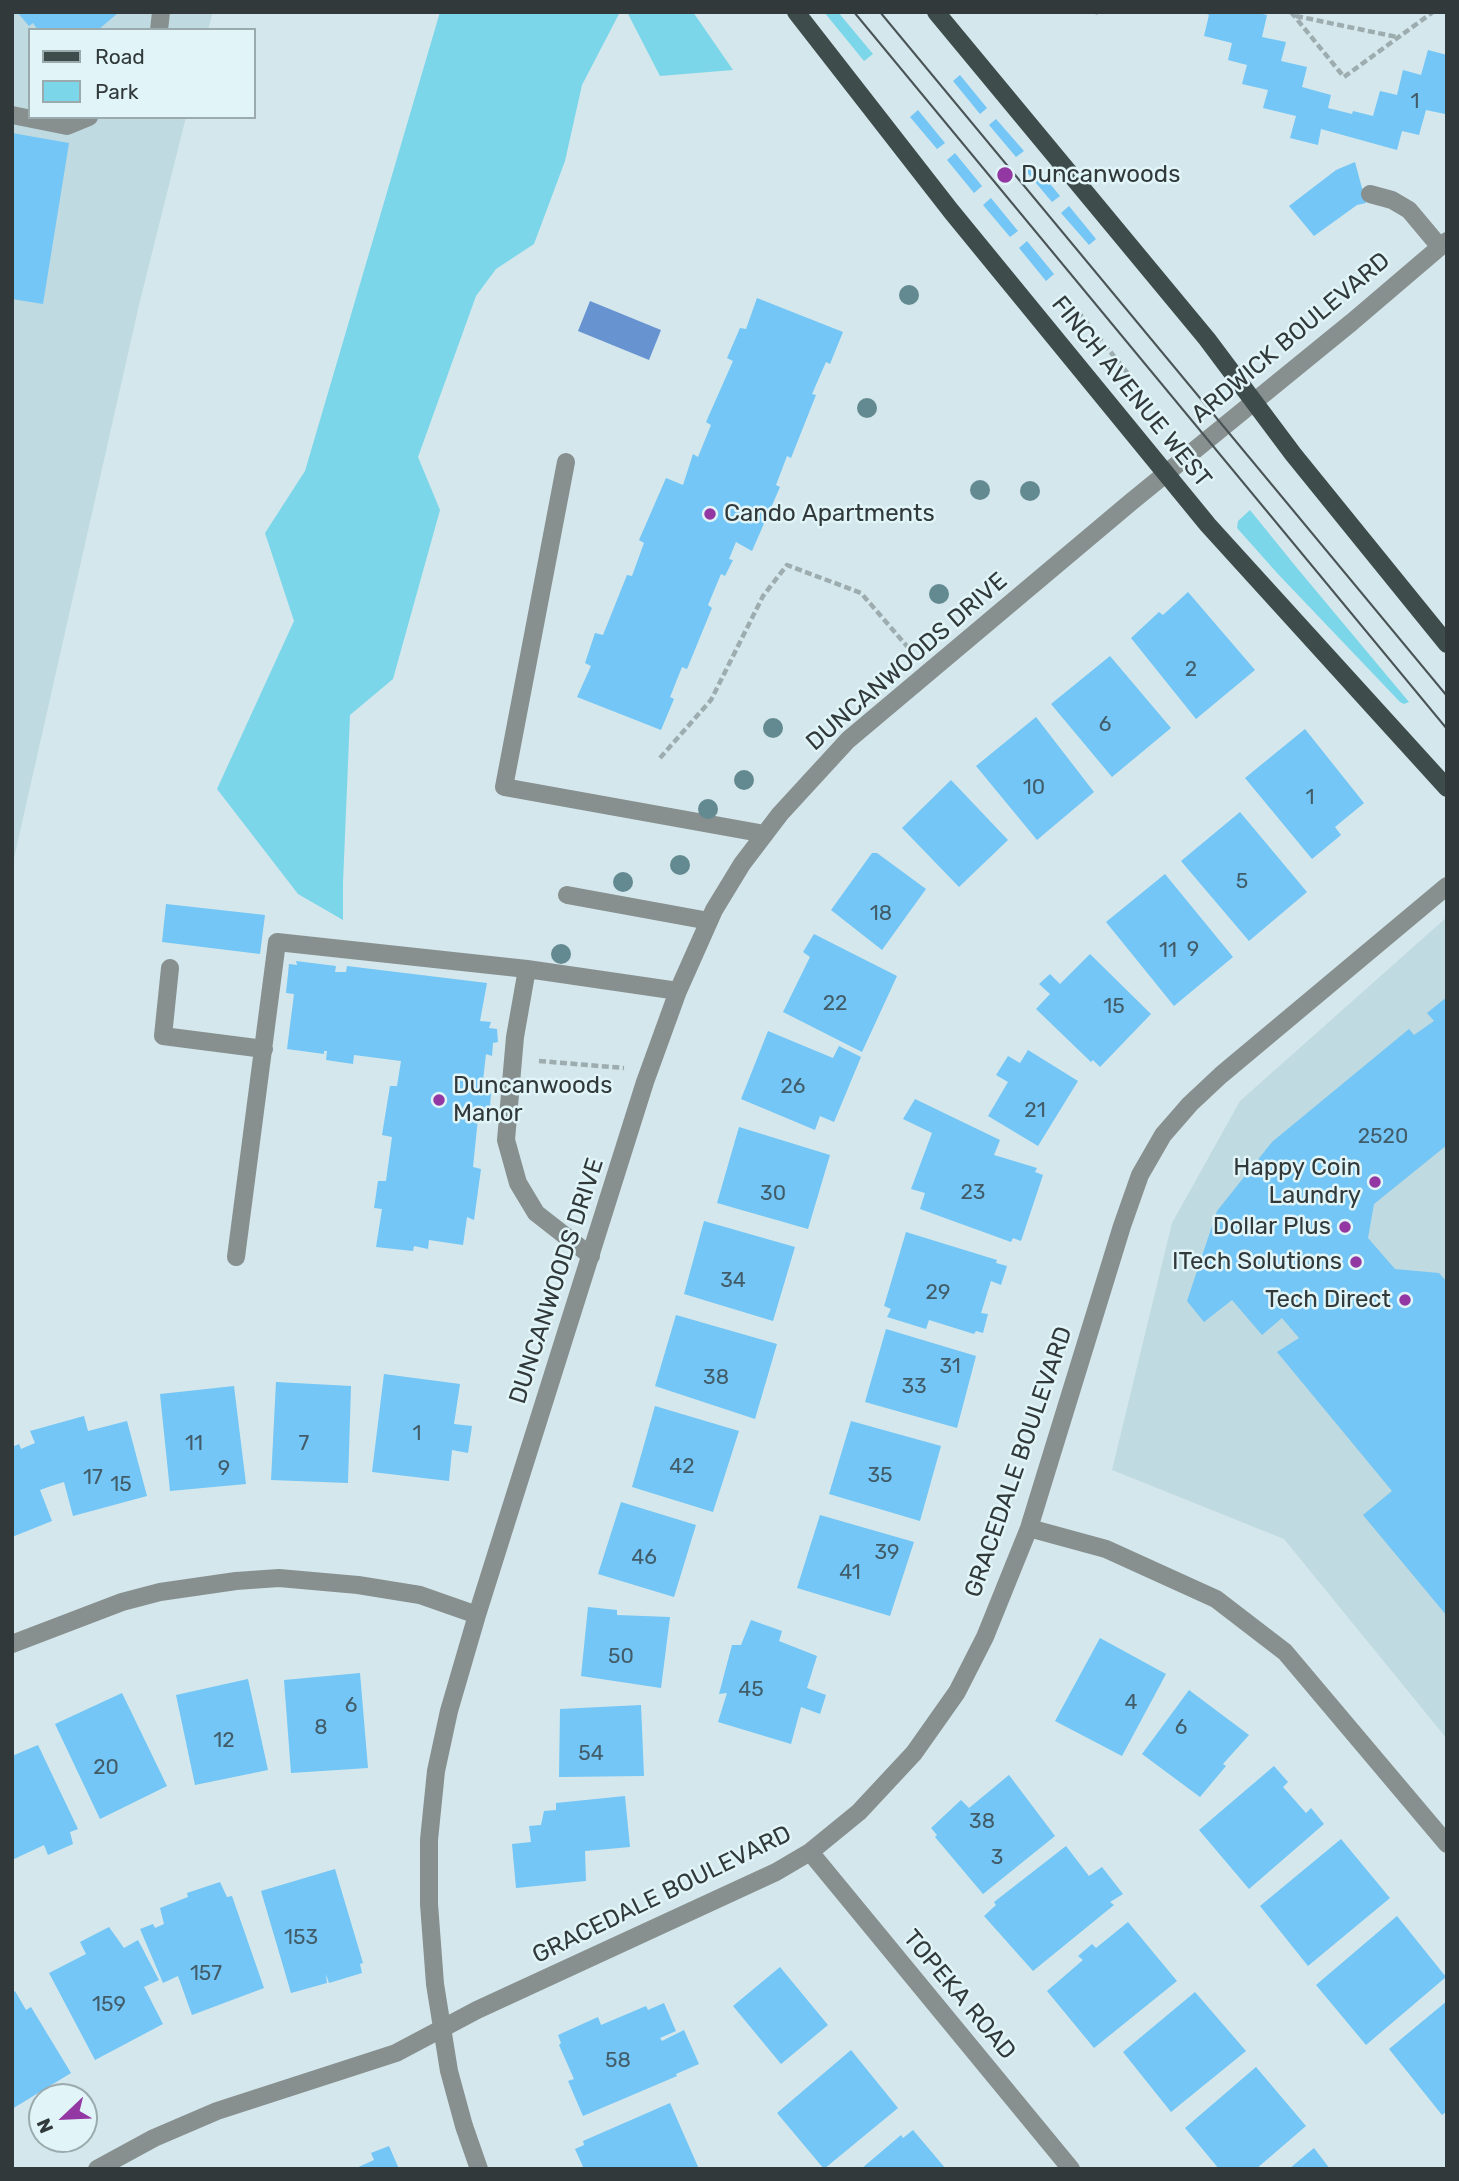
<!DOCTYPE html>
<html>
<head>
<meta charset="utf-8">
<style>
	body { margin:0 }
	#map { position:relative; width:1459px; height:2181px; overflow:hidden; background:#d4e7ec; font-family:Rubik,sans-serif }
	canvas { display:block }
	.frame { position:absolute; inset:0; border:14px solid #31393a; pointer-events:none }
	.legend { position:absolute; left:28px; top:28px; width:228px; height:91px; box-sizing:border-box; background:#e1f5f9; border:2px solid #9baaad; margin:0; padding:9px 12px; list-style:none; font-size:21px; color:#31393a }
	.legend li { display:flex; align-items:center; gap:14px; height:35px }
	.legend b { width:35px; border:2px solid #9baaad }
	.north { position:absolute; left:28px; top:2083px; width:70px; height:70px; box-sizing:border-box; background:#e1f5f9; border:2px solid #9baaad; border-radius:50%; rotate:247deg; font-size:19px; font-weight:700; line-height:28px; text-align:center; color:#31393a }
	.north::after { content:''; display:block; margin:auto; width:24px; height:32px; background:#9338a3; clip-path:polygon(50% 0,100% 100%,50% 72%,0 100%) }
</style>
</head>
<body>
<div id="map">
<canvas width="1459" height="2181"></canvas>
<div class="frame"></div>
<ul class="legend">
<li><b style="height:9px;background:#3e4c4b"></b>Road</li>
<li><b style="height:19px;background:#7bd6e9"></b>Park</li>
</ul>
<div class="north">N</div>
</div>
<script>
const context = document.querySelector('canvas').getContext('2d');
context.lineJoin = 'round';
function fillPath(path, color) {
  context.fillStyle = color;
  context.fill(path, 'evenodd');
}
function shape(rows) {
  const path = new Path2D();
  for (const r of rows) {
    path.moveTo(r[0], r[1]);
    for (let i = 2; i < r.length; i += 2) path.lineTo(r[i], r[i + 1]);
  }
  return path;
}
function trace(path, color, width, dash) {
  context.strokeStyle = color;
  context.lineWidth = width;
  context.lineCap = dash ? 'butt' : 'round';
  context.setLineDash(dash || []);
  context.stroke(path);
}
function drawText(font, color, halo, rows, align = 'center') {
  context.font = font + ' Rubik,sans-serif';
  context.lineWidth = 5;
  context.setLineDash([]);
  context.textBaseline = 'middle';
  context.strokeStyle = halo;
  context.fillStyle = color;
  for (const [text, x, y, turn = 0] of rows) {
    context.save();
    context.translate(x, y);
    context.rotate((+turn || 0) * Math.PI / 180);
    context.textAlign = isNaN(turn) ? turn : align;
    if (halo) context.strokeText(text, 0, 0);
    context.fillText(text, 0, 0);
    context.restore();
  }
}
fillPath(shape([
	[12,12,213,12,208,30,30,30,30,117,186,117,139,305,12,867],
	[1447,917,1447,1739,1284,1539,1112,1470,1172,1223,1240,1101]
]), '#bfdae1');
fillPath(shape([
	[440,12,620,12,582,85,565,161,534,244,496,269,476,296,418,457,440,510,393,679,350,715,343,883,343,920,298,894,217,789,294,621,265,533,305,471],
	[627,12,693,12,733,70,660,76],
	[824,12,838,12,873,54,864,61],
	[1250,510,1297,568,1409,702,1404,704,1400,702,1278,574,1237,528,1238,521]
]), '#7bd6e9');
fillPath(shape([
	[590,301,661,330,649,360,578,331]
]), '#6794d1');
fillPath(shape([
	[17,12,119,12,98,30,38,30,33,23,29,26],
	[1203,12,1253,12,1267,15,1262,37,1286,42,1281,61,1307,67,1302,87,1331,95,1328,108,1352,114,1353,111,1373,116,1380,91,1397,95,1403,70,1421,75,1428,50,1447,55,1445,114,1426,110,1419,135,1402,131,1397,150,1321,129,1318,145,1290,138,1296,116,1263,108,1268,90,1242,84,1247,65,1228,60,1232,43,1204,36,1209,15],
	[960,75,987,108,980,114,953,81],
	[918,110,945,143,937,149,910,117],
	[996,119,1024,151,1016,157,989,125],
	[12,133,69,143,43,304,12,299],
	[955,153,982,186,974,193,947,160],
	[1355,162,1366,203,1357,205,1314,236,1289,206,1336,170],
	[1033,163,1060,196,1052,202,1025,170],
	[991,198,1018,231,1010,237,983,205],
	[1069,206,1096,239,1089,245,1061,213],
	[1027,241,1054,274,1046,281,1019,248],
	[757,298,843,332,830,364,826,362,812,394,816,395,791,458,787,456,776,485,780,487,752,551,736,542,729,559,733,560,725,576,721,574,708,605,712,608,687,669,682,667,670,697,674,699,661,730,577,697,591,666,585,663,595,633,603,635,627,575,632,576,644,543,639,540,666,478,683,485,693,454,698,457,711,425,706,422,733,361,727,358,740,328,746,329],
	[1188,592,1255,670,1196,719,1131,638,1159,612,1163,615],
	[1110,656,1171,728,1112,777,1051,704],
	[1036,717,1094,792,1037,840,976,766],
	[1305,729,1364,803,1335,827,1341,835,1312,859,1245,778],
	[951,780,1008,840,959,887,902,828],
	[1240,812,1307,892,1249,941,1181,861],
	[872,853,877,853,926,889,882,950,831,910],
	[1165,874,1233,957,1174,1006,1106,922],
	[166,904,265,915,260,954,162,942],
	[814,934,897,976,862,1052,783,1012,810,957,803,952],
	[1090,954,1151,1014,1100,1067,1093,1060,1091,1062,1036,1009,1050,994,1039,984,1050,974,1060,984],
	[296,961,336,966,335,972,346,972,347,966,487,983,480,1021,491,1022,489,1028,497,1029,498,1042,493,1043,492,1056,486,1054,482,1089,491,1093,490,1107,486,1107,485,1119,478,1118,473,1167,481,1169,474,1220,467,1217,463,1245,429,1240,428,1249,414,1246,413,1251,376,1247,382,1209,374,1208,378,1181,386,1181,392,1137,382,1135,390,1086,397,1086,401,1061,354,1055,353,1064,326,1060,327,1051,324,1051,324,1054,287,1049,294,994,286,993,289,964,297,965],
	[1447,997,1447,1145,1374,1204,1368,1238,1395,1269,1439,1273,1447,1282,1447,1616,1363,1515,1392,1491,1277,1352,1299,1338,1282,1318,1262,1335,1232,1300,1204,1322,1187,1301,1217,1211,1272,1142,1409,1029,1414,1035,1434,1021,1427,1013],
	[768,1031,833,1058,839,1046,861,1057,834,1122,820,1116,815,1130,741,1099],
	[1028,1050,1078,1081,1038,1146,988,1116,1008,1082,996,1075,1008,1056,1020,1063],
	[915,1099,1000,1140,994,1155,1037,1168,1035,1172,1043,1175,1021,1241,1013,1238,1011,1242,920,1209,925,1193,911,1189,932,1133,903,1119],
	[739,1127,830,1155,808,1229,717,1203],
	[704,1221,795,1247,773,1321,684,1294],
	[906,1232,997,1260,996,1263,1007,1266,1001,1285,991,1281,981,1313,988,1314,983,1333,976,1331,974,1334,929,1320,926,1329,887,1317,891,1309,884,1306],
	[676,1315,777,1344,755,1419,655,1386],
	[886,1329,976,1356,957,1428,865,1402],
	[384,1374,460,1384,454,1424,472,1426,468,1453,452,1450,449,1481,372,1472],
	[276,1382,351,1386,348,1483,271,1480],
	[234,1386,246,1484,170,1491,160,1394],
	[655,1406,739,1431,713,1512,632,1487],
	[84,1416,88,1431,127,1421,147,1496,73,1516,64,1482,51,1486,40,1490,52,1521,12,1537,12,1447,19,1444,21,1449,35,1443,30,1431],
	[851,1421,941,1446,920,1521,829,1494],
	[621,1502,696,1525,674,1597,598,1574],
	[820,1515,914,1542,890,1616,797,1588],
	[588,1607,617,1610,617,1615,670,1617,661,1688,581,1676],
	[751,1620,782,1631,779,1641,817,1656,807,1688,826,1695,820,1714,801,1707,791,1744,718,1722,727,1693,719,1694,732,1645,741,1645],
	[1100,1638,1166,1674,1122,1756,1055,1721],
	[360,1673,368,1768,291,1773,284,1680],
	[248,1679,268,1770,195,1785,176,1695],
	[1189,1690,1249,1735,1223,1764,1226,1766,1200,1797,1142,1754],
	[122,1693,167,1786,100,1819,55,1724],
	[641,1705,644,1776,559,1777,560,1709],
	[38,1745,78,1829,70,1832,73,1844,48,1855,44,1845,12,1860,12,1756],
	[1274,1766,1288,1782,1283,1787,1306,1813,1311,1808,1324,1824,1249,1889,1199,1830],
	[1009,1775,1055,1836,983,1894,935,1837,937,1835,931,1828,961,1800,969,1808],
	[625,1796,630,1847,585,1851,586,1881,516,1888,512,1844,531,1842,529,1826,541,1825,544,1811,556,1810,556,1803],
	[1341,1839,1390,1898,1308,1966,1260,1906],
	[1066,1846,1089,1876,1102,1867,1123,1894,1110,1902,1114,1905,1033,1971,984,1916,996,1905,994,1902],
	[335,1869,363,1963,360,1964,362,1973,329,1983,326,1974,327,1983,291,1993,261,1891],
	[220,1882,227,1897,232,1896,264,1988,192,2015,178,1976,163,1983,140,1929,153,1924,155,1928,164,1924,160,1908,188,1897,187,1893],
	[1397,1916,1446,1977,1366,2045,1316,1985],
	[1128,1922,1177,1981,1094,2048,1047,1991,1083,1960,1078,1956,1092,1944,1096,1948],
	[109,1927,124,1948,138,1940,159,1980,144,1987,163,2024,95,2060,49,1973,86,1954,80,1942],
	[780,1967,828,2025,781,2064,733,2006],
	[15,1991,26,2010,31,2007,71,2073,12,2109,12,1993],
	[1195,1992,1246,2051,1171,2112,1123,2052],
	[1447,2001,1447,2111,1442,2115,1389,2049],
	[664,2003,676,2031,660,2038,662,2041,684,2030,699,2064,676,2074,677,2076,583,2116,568,2081,574,2079,559,2045,561,2043,558,2035,598,2017,601,2025,646,2006,648,2010],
	[851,2050,898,2108,824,2169,777,2113],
	[1256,2067,1306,2126,1256,2169,1219,2169,1185,2128],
	[670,2103,699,2169,584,2169,575,2149,584,2145,583,2141],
	[913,2130,946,2169,861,2169,901,2135,903,2138],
	[389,2146,399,2169,354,2169,374,2160,371,2153],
	[1314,2148,1330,2169,1289,2169]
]), '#73c6f5');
trace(shape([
	[1291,12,1344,77,1433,12],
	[1095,13,1097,12],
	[1296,16,1397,37],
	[1071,303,1142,391],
	[660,758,711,700,763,596,787,565,861,593,912,652],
	[539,1061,624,1068]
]), '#9dacaf', 4.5, [7, 3.5]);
trace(shape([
	[159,30,161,12],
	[12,115,67,126,89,117],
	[1370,194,1392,200,1409,210,1440,247],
	[566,462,504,787,765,834],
	[567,895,709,921],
	[170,968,163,1036,264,1049],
	[591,1256,536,1213,518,1183,506,1140,515,1037,527,969,678,991],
	[236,1257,277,942,527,969],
	[1029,1528,1106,1549,1216,1599,1285,1652,1447,1844],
	[12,1644,122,1602,160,1592,236,1581,279,1578,358,1585,420,1595,477,1615],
	[810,1852,1071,2169],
	[97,2169,154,2138,217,2111,396,2053,477,2010,776,1872,810,1852,859,1812,914,1753,957,1692,985,1637,1029,1528,1122,1226,1140,1175,1163,1135,1190,1104,1221,1075,1447,886],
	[479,2169,464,2126,449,2071,435,1984,429,1904,429,1840,436,1771,449,1711,477,1615,645,1082,678,991,714,910,742,864,780,814,848,740,1131,502,1352,322,1447,241]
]), '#87908f', 18);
trace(shape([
	[796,12,951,211,1208,525,1447,788],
	[936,12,1207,339,1293,454,1447,644]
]), '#3e4c4b', 18);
trace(shape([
	[854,12,1447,729],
	[880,12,1447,696]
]), '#4a5456', 2);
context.fillStyle = '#648a91';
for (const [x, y] of [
	[909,295],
	[867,408],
	[980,490],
	[1030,491],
	[939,594],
	[773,728],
	[744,780],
	[708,809],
	[680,865],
	[623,882],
	[561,954]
]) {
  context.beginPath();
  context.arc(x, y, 10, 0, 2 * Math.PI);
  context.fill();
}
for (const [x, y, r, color] of [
	[1005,175,9,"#9338a3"],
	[710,514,7,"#9338a3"],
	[439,1100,7,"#9338a3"],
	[1375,1182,7,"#9338a3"],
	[1345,1227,7,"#9338a3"],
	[1356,1262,7,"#9338a3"],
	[1405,1300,7,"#9338a3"]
]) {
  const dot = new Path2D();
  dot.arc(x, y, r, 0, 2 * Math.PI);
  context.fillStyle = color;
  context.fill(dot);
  trace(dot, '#e1f5f9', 2.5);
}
drawText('21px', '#425c69', null, [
	["1",1415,102],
	["2",1191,670],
	["6",1105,725],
	["10",1034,788],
	["1",1310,798],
	["5",1242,882],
	["18",881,914],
	["9",1193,950],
	["11",1168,951],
	["22",835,1004],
	["15",1114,1007],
	["26",793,1087],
	["21",1035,1111],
	["2520",1383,1137],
	["23",973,1193],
	["30",773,1194],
	["34",733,1281],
	["29",938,1293],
	["31",950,1367],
	["38",716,1378],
	["33",914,1387],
	["1",417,1434],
	["11",194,1444],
	["7",304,1444],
	["42",682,1467],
	["9",224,1469],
	["35",880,1476],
	["17",93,1478],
	["15",121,1485],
	["39",887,1553],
	["46",644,1558],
	["41",850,1573],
	["50",621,1657],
	["45",751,1690],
	["4",1131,1703],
	["6",351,1706],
	["8",321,1728],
	["6",1181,1728],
	["12",224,1741],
	["54",591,1754],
	["20",106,1768],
	["38",982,1822],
	["3",997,1858],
	["153",301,1938],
	["157",206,1974],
	["159",109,2005],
	["58",618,2061]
]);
drawText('24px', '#31393a', '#e1f5f9', [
	["Duncanwoods",1021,175,"left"],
	["Cando Apartments",724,514,"left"],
	["Duncanwoods",453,1086,"left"],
	["Manor",453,1114,"left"],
	["Happy Coin",1361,1168],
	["Laundry",1361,1196],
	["Dollar Plus",1331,1227],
	["ITech Solutions",1342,1262],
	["Tech Direct",1391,1300]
], 'right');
drawText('24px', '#31393a', '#e1f5f9', [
	["ARDWICK BOULEVARD",1291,338,-40],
	["FINCH AVENUE WEST",1131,392,51],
	["DUNCANWOODS DRIVE",907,662,-41],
	["DUNCANWOODS DRIVE",557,1281,-72],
	["GRACEDALE BOULEVARD",1019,1462,-71],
	["GRACEDALE BOULEVARD",662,1895,-26],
	["TOPEKA ROAD",959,1995,50]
]);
</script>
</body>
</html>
